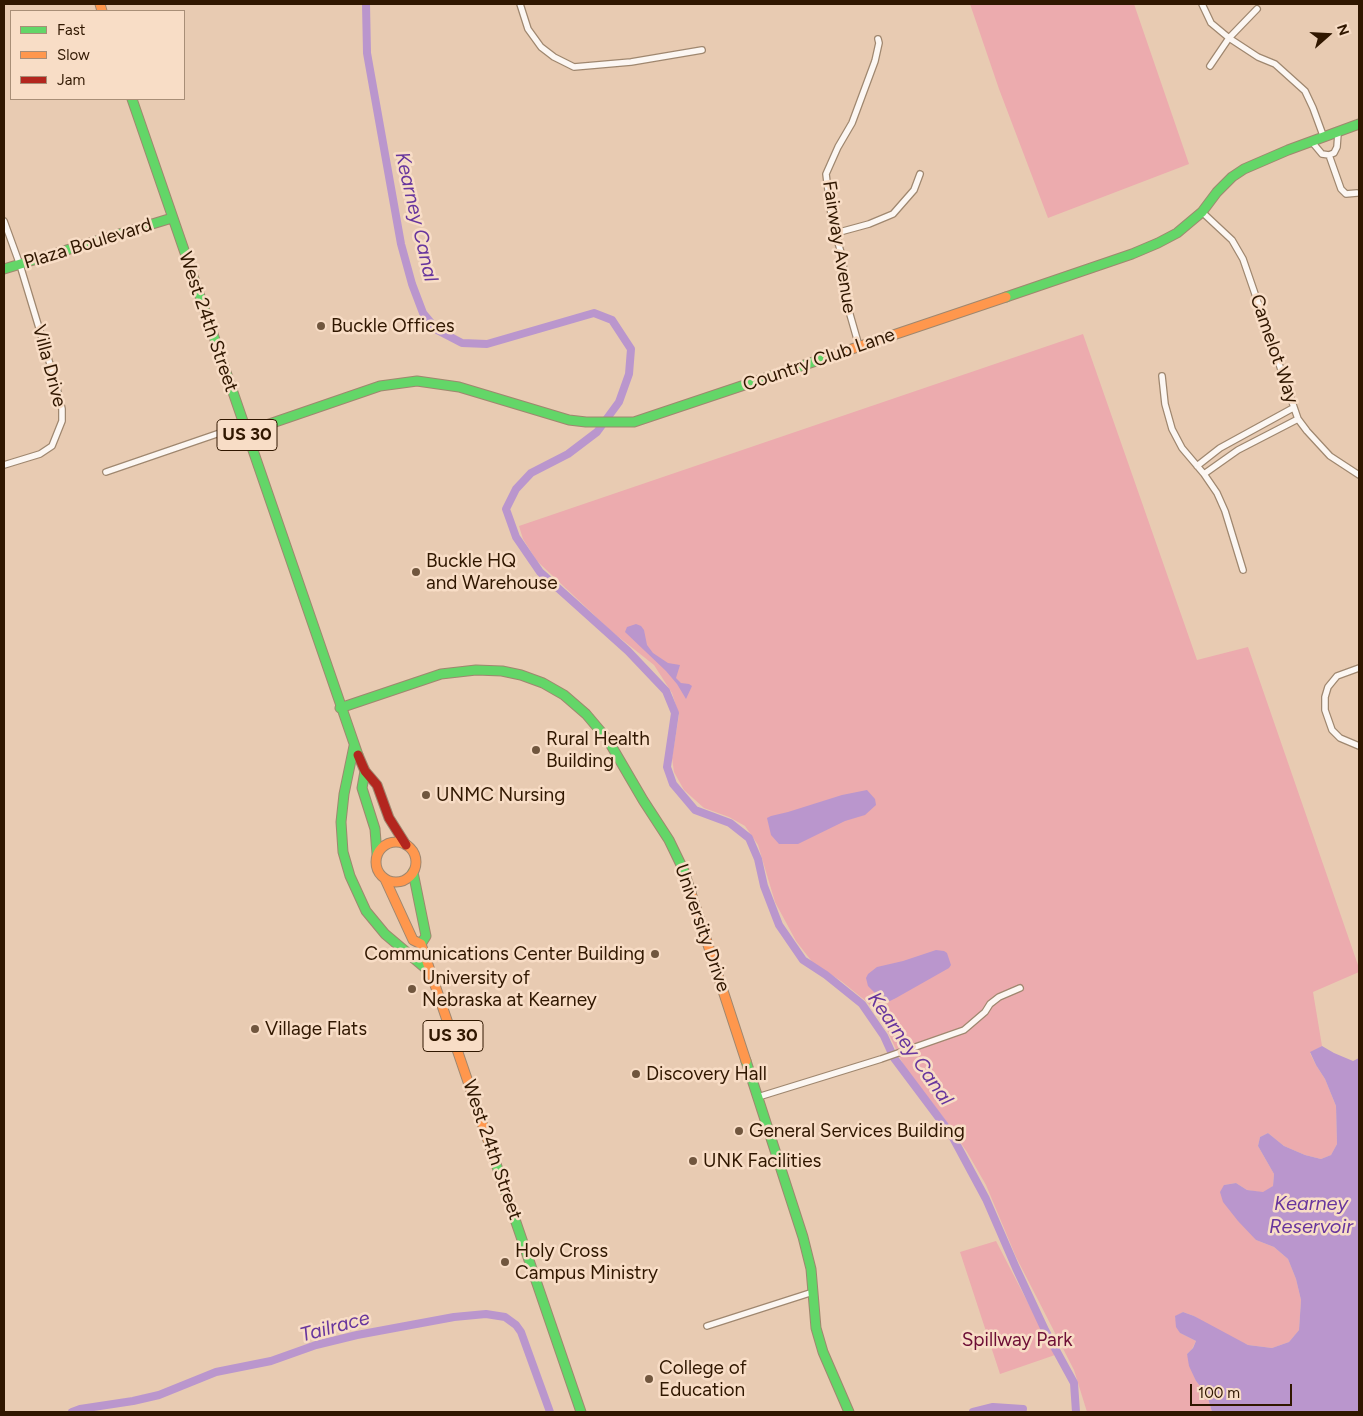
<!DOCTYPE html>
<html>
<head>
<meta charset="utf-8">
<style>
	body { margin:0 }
	#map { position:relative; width:1363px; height:1416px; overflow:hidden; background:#e8cbb2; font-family:Figtree,sans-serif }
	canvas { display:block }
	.frame { position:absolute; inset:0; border:5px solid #301700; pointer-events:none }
	.legend { position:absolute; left:10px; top:10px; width:175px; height:90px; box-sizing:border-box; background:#f8ddc6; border:1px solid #a88e77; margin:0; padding:6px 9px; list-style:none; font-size:15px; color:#301700 }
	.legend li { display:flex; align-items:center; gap:10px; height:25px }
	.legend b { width:25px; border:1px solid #a88e77 }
	.north { position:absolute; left:1303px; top:10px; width:50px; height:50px; -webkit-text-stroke:4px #f8ddc6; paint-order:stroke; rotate:71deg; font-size:14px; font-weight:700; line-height:20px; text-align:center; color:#301700 }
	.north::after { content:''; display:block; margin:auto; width:18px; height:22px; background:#301700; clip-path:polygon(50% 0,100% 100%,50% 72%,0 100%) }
	.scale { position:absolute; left:1190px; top:1384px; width:102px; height:22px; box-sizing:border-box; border:2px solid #301700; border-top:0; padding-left:6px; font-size:15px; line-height:18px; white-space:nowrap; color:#301700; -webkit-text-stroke:4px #f8ddc6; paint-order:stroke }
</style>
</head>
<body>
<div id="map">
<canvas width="1363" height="1416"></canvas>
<div class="frame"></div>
<ul class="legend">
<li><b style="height:6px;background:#63d668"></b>Fast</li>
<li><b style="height:6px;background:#ff974d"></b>Slow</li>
<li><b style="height:6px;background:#b3261e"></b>Jam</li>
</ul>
<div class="north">N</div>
<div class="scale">100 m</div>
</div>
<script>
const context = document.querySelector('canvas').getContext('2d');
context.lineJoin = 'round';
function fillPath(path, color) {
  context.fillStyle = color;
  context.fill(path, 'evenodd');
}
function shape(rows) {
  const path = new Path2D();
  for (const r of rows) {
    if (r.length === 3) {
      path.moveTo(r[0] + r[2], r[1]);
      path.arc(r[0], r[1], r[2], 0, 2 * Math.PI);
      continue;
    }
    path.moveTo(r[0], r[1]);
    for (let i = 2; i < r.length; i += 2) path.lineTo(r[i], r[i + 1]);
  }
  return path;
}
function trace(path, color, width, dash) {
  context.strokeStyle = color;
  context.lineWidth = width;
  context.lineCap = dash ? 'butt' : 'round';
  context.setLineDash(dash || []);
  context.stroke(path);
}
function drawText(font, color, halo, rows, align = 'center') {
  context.font = font + ' Figtree,sans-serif';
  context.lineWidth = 5;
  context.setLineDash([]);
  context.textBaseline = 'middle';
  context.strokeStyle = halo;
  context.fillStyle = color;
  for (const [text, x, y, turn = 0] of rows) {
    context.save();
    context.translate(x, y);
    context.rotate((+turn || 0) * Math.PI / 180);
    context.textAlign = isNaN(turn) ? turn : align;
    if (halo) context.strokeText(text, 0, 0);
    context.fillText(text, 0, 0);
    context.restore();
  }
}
fillPath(shape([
	[970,4,1134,4,1189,164,1048,218,999,89],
	[1083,334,1197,660,1248,647,1359,968,1359,972,1313,992,1322,1046,1310,1053,1316,1065,1325,1079,1336,1106,1337,1144,1331,1155,1321,1159,1305,1155,1284,1146,1268,1133,1260,1137,1258,1146,1274,1174,1273,1186,1265,1193,1247,1190,1236,1183,1224,1185,1256,1240,1274,1247,1288,1259,1296,1279,1301,1300,1299,1330,1289,1342,1272,1348,1248,1345,1214,1329,1194,1316,1183,1312,1175,1317,1180,1333,1196,1341,1192,1349,1187,1354,1196,1381,1207,1395,1212,1412,1087,1412,1074,1370,1016,1257,986,1185,967,1152,943,1117,909,1075,900,1058,881,1017,867,1002,841,981,813,963,796,941,775,902,758,845,745,826,729,817,704,808,684,790,674,772,672,758,679,715,672,693,654,665,611,631,537,561,523,539,519,526],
	[996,1241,1055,1355,1000,1374,960,1252]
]), '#ecabae');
fillPath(shape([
	[636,624,641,626,644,630,647,645,653,653,668,663,680,665,676,678,681,683,689,684,692,686,686,699,677,684,666,671,625,632,627,627],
	[867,790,875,799,876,805,865,815,845,821,798,844,779,844,771,835,767,818,771,816,788,812,842,795],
	[936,950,944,951,947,953,951,965,949,968,896,998,890,1001,884,1000,875,993,868,986,866,978,868,974,877,967,903,961],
	[1322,1046,1334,1053,1353,1061,1359,1058,1359,1412,1212,1412,1207,1395,1196,1381,1189,1366,1187,1354,1193,1348,1196,1341,1180,1333,1176,1327,1175,1316,1183,1312,1194,1316,1248,1345,1272,1348,1289,1342,1299,1330,1301,1300,1296,1279,1288,1259,1274,1247,1256,1240,1238,1221,1223,1202,1220,1192,1224,1185,1236,1183,1247,1190,1263,1192,1273,1186,1274,1174,1258,1146,1260,1137,1268,1133,1284,1146,1305,1155,1321,1159,1331,1155,1337,1144,1336,1106,1325,1079,1316,1065,1310,1052]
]), '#ba96cd');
trace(shape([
	[366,4,367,53,401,244,412,284,423,313,437,330,462,343,487,344,594,313,612,320,631,349,629,374,619,402,597,432,568,454,531,473,516,489,506,509,516,537,540,572,628,651,666,691,675,713,667,767,673,784,695,810,730,823,749,838,758,859,764,886,779,925,803,960,826,975,862,1004,884,1036,894,1058,951,1134,986,1199,1016,1268,1045,1330,1074,1383,1076,1412],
	[72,1412,80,1409,133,1401,159,1395,216,1372,271,1361,316,1345,357,1335,454,1317,486,1314,505,1317,516,1325,521,1332,550,1412],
	[973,1412,993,1407,1023,1409]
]), '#ba96cd', 8);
const street = shape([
	[520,4,528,29,541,47,554,57,574,67,631,62,702,50],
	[1202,4,1211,23,1229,38,1258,57,1275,64,1305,91,1313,108,1324,138],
	[1210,66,1229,38,1257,9],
	[1312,142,1322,154,1329,155],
	[1329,155,1341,189,1346,194,1357,193],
	[1329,155,1334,153,1337,147,1338,133],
	[1202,212,1232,240,1243,259,1298,419,1307,431,1330,456,1359,475],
	[4,221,20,265,56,384,62,409,62,421,52,446,40,454,4,465],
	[836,233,869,224,893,214,914,190,920,174],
	[859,346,849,311,842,256,832,222,826,174,838,147,852,123,875,61,879,43,878,39],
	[1162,376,1165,404,1172,429,1182,448,1204,474,1217,493,1225,511,1243,570],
	[1197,466,1220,448,1293,408],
	[106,472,243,425],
	[1204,474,1238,450,1298,419],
	[1359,668,1337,676,1328,687,1325,697,1325,710,1332,730,1340,738,1359,746],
	[758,1097,881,1059,964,1030,985,1012,990,1004,999,997,1020,988],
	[707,1326,813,1292]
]);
const fast = shape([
	[132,99,358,755],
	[4,269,172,218],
	[1006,297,1132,254,1158,243,1177,233,1202,212,1217,192,1232,177,1244,169,1288,150,1359,124],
	[246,432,380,386,417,381,459,387,569,420,586,422,634,422,828,357],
	[340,708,441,674,476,670,502,671,521,675,543,683,564,695,586,714,608,740,643,800,669,840,684,871,691,893],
	[354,746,344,794,341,822,343,852,350,876,366,911,385,934,430,972],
	[365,771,362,788,375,829,377,854],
	[413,872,426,936,421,944],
	[746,1061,803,1237,811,1269,816,1328,823,1352,849,1412],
	[494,1158,581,1412]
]);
const slow = shape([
	[100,4,102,11],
	[828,357,1006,297],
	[396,862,20],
	[385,879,413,940,421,944,494,1158],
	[691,893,746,1061]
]);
const jam = shape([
	[358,755,365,771,377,785,389,818,406,845]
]);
trace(street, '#9f876f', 8);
trace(fast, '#9f876f', 11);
trace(slow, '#9f876f', 11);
trace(jam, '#9f876f', 11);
trace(street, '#fcf7f3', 5.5);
trace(fast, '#63d668', 9);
trace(slow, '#ff974d', 9);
trace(jam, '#b3261e', 9);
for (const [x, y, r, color] of [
	[321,326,5,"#70563e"],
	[416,572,5,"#70563e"],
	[536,750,5,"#70563e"],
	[426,795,5,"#70563e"],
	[655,954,5,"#70563e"],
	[412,989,5,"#70563e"],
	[255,1029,5,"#70563e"],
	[636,1074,5,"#70563e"],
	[739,1131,5,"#70563e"],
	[693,1161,5,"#70563e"],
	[505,1262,5,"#70563e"],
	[649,1379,5,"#70563e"]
]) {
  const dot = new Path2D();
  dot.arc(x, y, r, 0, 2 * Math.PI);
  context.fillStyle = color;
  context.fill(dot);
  trace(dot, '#f8ddc6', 2);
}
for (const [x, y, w] of [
	[247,435,60],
	[453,1036,60]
]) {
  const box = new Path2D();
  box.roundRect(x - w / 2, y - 15.5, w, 31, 4);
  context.fillStyle = '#f8ddc6';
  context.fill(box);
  trace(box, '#301700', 1);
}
drawText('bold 18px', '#301700', null, [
	["US 30",247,435],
	["US 30",453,1036]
]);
drawText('19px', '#301700', '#f8ddc6', [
	["Plaza Boulevard",88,244,-17],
	["Fairway Avenue",839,247,81],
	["West 24th Street",208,322,71],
	["Camelot Way",1274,349,71],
	["Country Club Lane",819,360,-19],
	["Villa Drive",49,366,75],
	["University Drive",702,928,71],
	["West 24th Street",492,1150,71]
]);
drawText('19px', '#301700', '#f8ddc6', [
	["Buckle Offices",331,326],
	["Buckle HQ",426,561],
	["and Warehouse",426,583],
	["Rural Health",546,739],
	["Building",546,761],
	["UNMC Nursing",436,795],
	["Communications Center Building",645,954,"right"],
	["University of",422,978],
	["Nebraska at Kearney",422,1000],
	["Village Flats",265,1029],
	["Discovery Hall",646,1074],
	["General Services Building",749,1131],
	["UNK Facilities",703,1161],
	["Holy Cross",515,1251],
	["Campus Ministry",515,1273],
	["College of",659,1368],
	["Education",659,1390]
], 'left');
drawText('19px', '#6d0e35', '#f8ddc6', [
	["Spillway Park",1017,1340]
]);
drawText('italic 20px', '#67359d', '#f8ddc6', [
	["Kearney Canal",416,217,77],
	["Kearney Canal",910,1049,55],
	["Kearney",1311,1204],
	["Reservoir",1311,1227],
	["Tailrace",335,1327,-15]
]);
</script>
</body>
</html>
